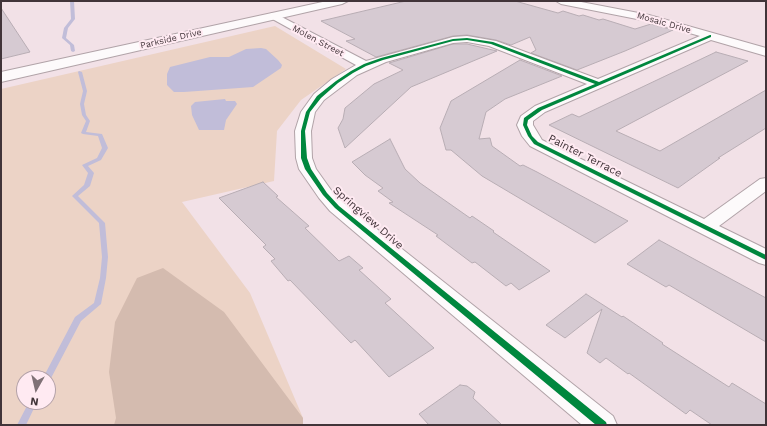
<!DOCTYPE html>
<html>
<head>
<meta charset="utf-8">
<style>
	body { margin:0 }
	#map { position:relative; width:767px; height:426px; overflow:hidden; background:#f2e1e7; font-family:"Work Sans",sans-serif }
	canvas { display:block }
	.frame { position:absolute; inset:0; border:2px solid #413439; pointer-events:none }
	.north { position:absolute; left:16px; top:370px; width:40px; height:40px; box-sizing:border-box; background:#ffeaf2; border:1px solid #b3a1a8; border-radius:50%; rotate:188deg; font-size:11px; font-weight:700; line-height:16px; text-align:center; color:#413439 }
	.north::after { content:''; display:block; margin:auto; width:14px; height:18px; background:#7f7176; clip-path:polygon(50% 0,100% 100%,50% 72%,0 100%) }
</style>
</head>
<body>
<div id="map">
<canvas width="767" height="426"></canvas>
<div class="frame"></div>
<div class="north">N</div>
</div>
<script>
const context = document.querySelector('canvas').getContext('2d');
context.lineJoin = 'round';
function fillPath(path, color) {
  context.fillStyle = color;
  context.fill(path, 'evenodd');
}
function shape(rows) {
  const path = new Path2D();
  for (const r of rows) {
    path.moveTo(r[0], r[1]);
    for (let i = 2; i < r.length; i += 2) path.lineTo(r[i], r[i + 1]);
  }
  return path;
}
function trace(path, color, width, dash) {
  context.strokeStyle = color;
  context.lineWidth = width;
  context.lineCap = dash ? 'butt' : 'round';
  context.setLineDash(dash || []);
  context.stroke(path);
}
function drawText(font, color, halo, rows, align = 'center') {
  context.font = font + ' "Work Sans",sans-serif';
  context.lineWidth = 4;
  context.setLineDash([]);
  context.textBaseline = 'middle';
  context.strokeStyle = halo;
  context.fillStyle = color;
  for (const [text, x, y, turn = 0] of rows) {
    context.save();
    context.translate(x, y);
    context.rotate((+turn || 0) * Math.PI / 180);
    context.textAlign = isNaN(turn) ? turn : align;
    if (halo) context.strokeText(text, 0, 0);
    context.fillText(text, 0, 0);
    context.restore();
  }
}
fillPath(shape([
	[275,26,346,69,301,100,277,131,274,181,182,202,250,293,303,418,303,425,1,425,1,89],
	[24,378,48,378,48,402,24,402]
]), '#ecd3c6');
fillPath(shape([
	[163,268,224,312,303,418,303,425,114,425,116,418,109,372,115,322,137,278]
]), '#d4bbaf');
fillPath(shape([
	[261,48,266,49,278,60,282,65,281,68,253,87,184,92,174,92,167,85,167,74,170,67,210,57,229,57,246,49],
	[225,99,226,101,235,101,237,104,226,120,224,130,199,130,192,115,191,106,195,102]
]), '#c1bdd9');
fillPath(shape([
	[70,1,74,1,75,19,68,28,66,38,74,45,75,51,73,52,71,51,70,45,62,38,64,28,71,19,70,1],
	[79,71,82,72,87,91,84,104,86,115,90,121,86,132,102,134,108,148,101,160,88,166,94,173,90,186,78,196,105,223,108,257,106,278,101,304,81,321,50,380,48,381,48,378,43,378,75,317,94,303,100,278,102,257,99,223,72,196,84,185,88,173,82,165,97,158,102,148,98,136,83,134,81,133,86,121,82,115,80,104,83,91,78,72,79,71],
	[29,402,37,402,26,425,17,425,29,402]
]), '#c1bdd9');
const building = shape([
	[406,1,515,1,558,13,563,11,579,16,583,15,599,20,603,19,635,29,651,24,673,30,625,51,577,70,531,53,536,50,530,37,511,45,496,40,467,35,453,36,376,57,346,41,355,39,321,21,406,1],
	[1,8,30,52,1,59,1,8],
	[453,44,467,44,497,51,411,87,345,148,338,128,343,119,345,108,374,84,403,70,389,63,453,44],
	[716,52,748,61,616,131,660,151,766,90,766,128,718,158,720,158,678,188,549,125,572,114,579,117,716,52],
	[520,60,562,76,505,99,486,112,479,139,490,138,492,146,520,166,523,165,537,172,628,221,595,243,482,176,451,150,446,150,440,128,451,101,520,60],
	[390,139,405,169,420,183,470,218,472,216,494,231,493,232,550,271,519,290,511,283,506,286,475,262,472,263,436,236,438,235,389,203,393,202,378,191,383,188,365,175,352,162,390,139],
	[263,182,278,196,276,197,309,226,305,228,339,261,349,256,363,268,359,270,391,299,385,303,434,348,389,377,355,340,351,343,290,280,288,281,271,261,275,259,263,247,266,245,219,198,263,182],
	[659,240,766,298,766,342,669,285,666,287,627,264,659,240],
	[586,294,622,317,623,316,663,343,662,344,729,387,732,383,766,404,766,425,712,425,690,410,686,414,629,373,628,374,606,358,600,363,587,353,602,309,565,338,546,325,586,294],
	[460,385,467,386,475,392,473,398,502,425,429,425,419,414,460,385]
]);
fillPath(building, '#d6cad2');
trace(building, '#b8adb4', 1);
const minor = shape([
	[556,1,576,1,649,15,766,48,766,56,711,40,545,112,533,121,533,125,542,140,704,219,760,179,766,178,766,191,719,226,766,249,766,265,759,263,530,146,522,136,517,125,521,116,535,106,587,84,489,46,467,42,453,43,386,62,357,75,324,100,315,112,311,131,312,158,316,169,331,190,344,203,613,416,617,425,582,425,330,211,319,198,299,169,296,158,295,131,301,112,314,94,332,79,356,65,267,16,272,13,276,14,366,61,453,37,467,36,496,41,598,79,700,36,647,21,561,4,556,1]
]);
const secondary = shape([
	[327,1,348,1,342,4,1,82,1,72,327,1]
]);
trace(minor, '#b1a3a8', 2);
trace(secondary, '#b1a3a8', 2);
fillPath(minor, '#fdfafb');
fillPath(secondary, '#fdfafb');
fillPath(shape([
	[710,35,711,35,711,37,542,110,528,120,527,125,532,136,538,142,766,255,766,260,534,144,528,136,523,125,524,118,538,108,595,84,491,44,467,40,453,41,383,60,366,66,353,73,338,83,321,98,310,112,305,131,307,158,311,169,327,193,339,206,606,422,607,425,596,425,335,208,323,195,305,169,301,158,301,131,306,112,317,96,336,81,351,71,364,64,381,58,453,39,467,38,493,42,599,82,710,35]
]), '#00873e');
drawText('9px', '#413439', '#ffeaf2', [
	["Mosaic Drive",664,23,16],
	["Parkside Drive",171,39,-13],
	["Molen Street",318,41,28]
]);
drawText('11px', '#413439', '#ffeaf2', [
	["Painter Terrace",585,156,27],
	["Springview Drive",368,218,41]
]);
</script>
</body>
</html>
